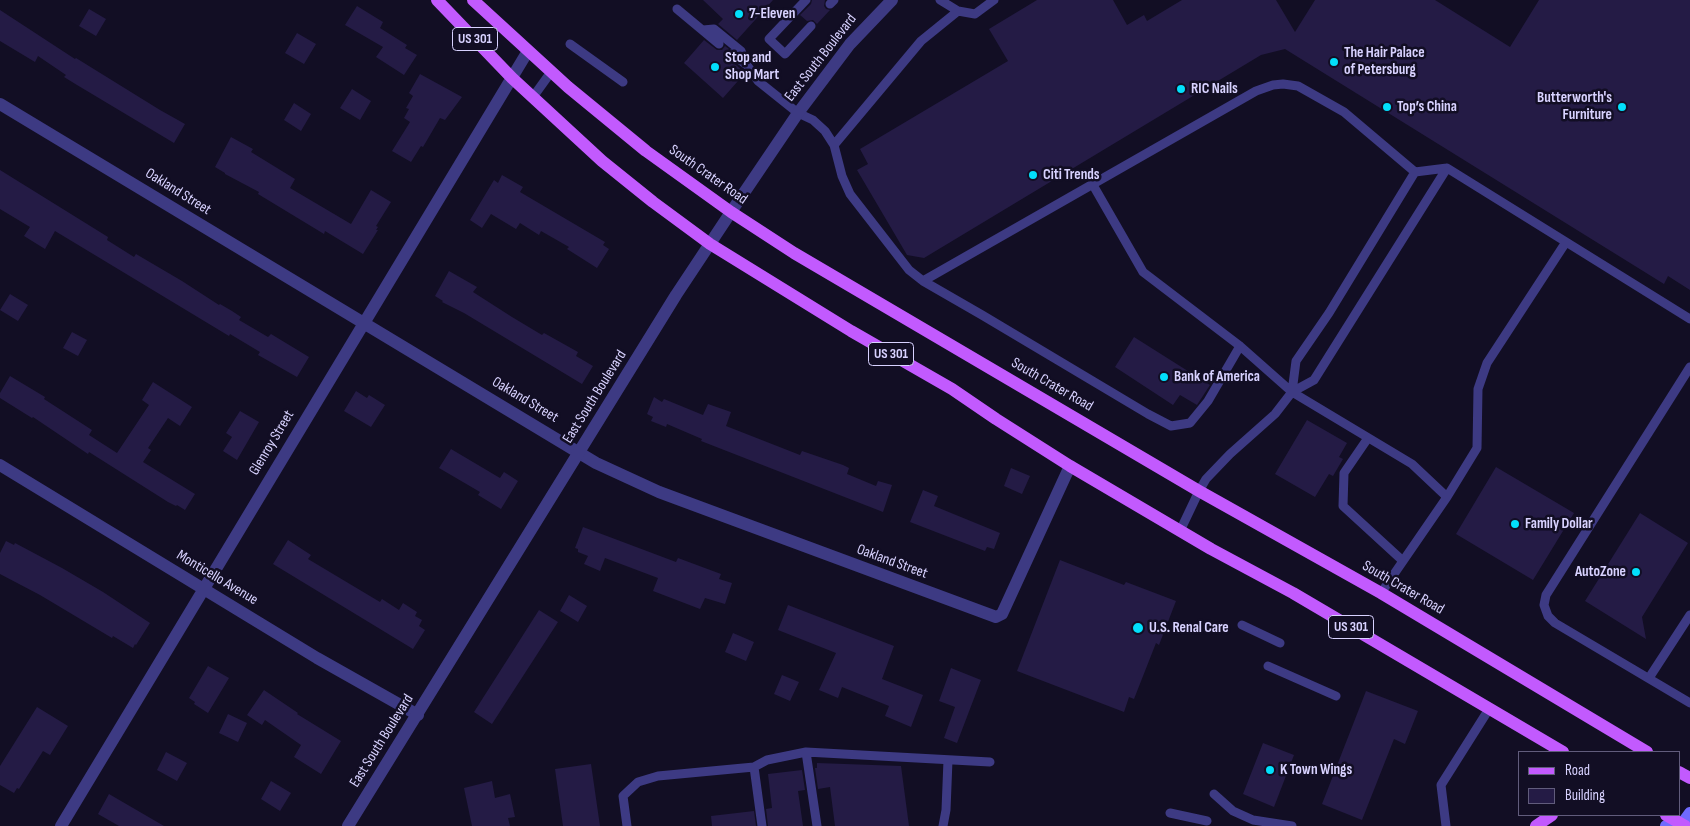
<!DOCTYPE html>
<html>
<head>
<meta charset="utf-8">
<style>
	body { margin:0 }
	#map { position:relative; width:1690px; height:826px; overflow:hidden; background:#120e24; font-family:"Sofia Sans Condensed",sans-serif }
	canvas { display:block }
	.legend { position:absolute; left:1518px; top:751px; width:162px; height:65px; box-sizing:border-box; background:#120e24; border:1px solid #615c7c; margin:0; padding:6px 9px; list-style:none; font-size:15px; color:#d8d2ff }
	.legend li { display:flex; align-items:center; gap:10px; height:25px }
	.legend b { width:25px; border:1px solid #615c7c }
</style>
</head>
<body>
<div id="map">
<canvas width="1690" height="826"></canvas>
<ul class="legend">
<li><b style="height:6px;background:#c25afe"></b>Road</li>
<li><b style="height:14px;background:#241b45"></b>Building</li>
</ul>
</div>
<script>
const context = document.querySelector('canvas').getContext('2d');
context.lineJoin = 'round';
function fillPath(path, color) {
  context.fillStyle = color;
  context.fill(path, 'evenodd');
}
function shape(rows) {
  const path = new Path2D();
  for (const r of rows) {
    path.moveTo(r[0], r[1]);
    for (let i = 2; i < r.length; i += 2) path.lineTo(r[i], r[i + 1]);
  }
  return path;
}
function trace(path, color, width, dash) {
  context.strokeStyle = color;
  context.lineWidth = width;
  context.lineCap = dash ? 'butt' : 'round';
  context.setLineDash(dash || []);
  context.stroke(path);
}
function drawText(font, color, halo, rows, align = 'center') {
  context.font = font + ' "Sofia Sans Condensed",sans-serif';
  context.lineWidth = 5;
  context.setLineDash([]);
  context.textBaseline = 'middle';
  context.strokeStyle = halo;
  context.fillStyle = color;
  for (const [text, x, y, turn = 0] of rows) {
    context.save();
    context.translate(x, y);
    context.rotate((+turn || 0) * Math.PI / 180);
    context.textAlign = isNaN(turn) ? turn : align;
    if (halo) context.strokeText(text, 0, 0);
    context.fillText(text, 0, 0);
    context.restore();
  }
}
fillPath(shape([
	[703,0,773,0,737,40,718,24,723,19],
	[812,0,825,0,824,6,826,9,830,10,817,24,813,20,807,21,800,15,811,4],
	[1037,0,1113,0,1127,25,1144,15,1147,21,1182,0,1276,0,1295,32,1315,0,1435,0,1510,47,1539,0,1690,0,1690,290,1668,276,1664,284,1285,49,1261,55,924,258,907,255,857,170,868,164,860,149,1008,61,989,29],
	[357,6,383,22,380,28,407,45,405,48,417,55,404,75,376,57,383,47,345,25],
	[89,9,106,19,96,36,79,26],
	[0,10,75,59,76,58,160,110,185,124,174,143,77,85,64,77,66,75,38,56,35,62,0,41],
	[297,33,316,44,304,64,285,53],
	[704,40,717,50,722,50,725,46,729,49,726,53,727,57,745,73,723,98,684,63],
	[420,74,462,97,445,120,440,118,423,147,421,146,411,162,392,151,410,122,404,118,409,109,406,108,413,96,409,93],
	[352,89,371,101,360,120,340,108],
	[294,103,311,114,301,131,284,120],
	[231,137,253,149,251,152,295,179,290,188,351,224,371,190,391,202,376,226,378,227,376,230,378,230,363,254,325,231,324,234,258,194,259,192,225,174,225,173,215,167],
	[0,170,108,237,107,240,134,257,136,254,182,281,219,305,220,304,232,311,241,317,239,320,268,337,271,334,309,357,297,377,258,355,260,352,230,334,229,336,55,231,45,249,24,236,30,227,0,209],
	[502,175,523,187,520,192,605,242,603,245,609,249,597,268,567,249,569,247,541,231,539,235,520,223,516,229,491,214,482,228,470,220,494,180,498,183],
	[449,271,477,287,473,292,512,317,542,335,544,333,578,352,576,356,593,366,582,384,464,313,442,302,443,301,435,296],
	[10,294,28,305,18,321,0,310],
	[72,332,87,340,78,356,63,348],
	[1134,337,1210,385,1197,405,1180,395,1173,405,1115,367],
	[10,376,45,397,44,399,92,430,89,435,117,453,149,405,142,400,153,382,192,407,180,426,168,418,148,448,151,450,143,462,195,494,185,510,177,505,176,506,168,502,89,452,88,454,33,417,32,418,0,398,0,393],
	[356,391,367,398,369,395,385,405,371,427,344,411],
	[654,397,662,402,664,399,703,415,708,404,731,412,726,426,800,455,802,451,843,465,849,468,847,474,876,486,878,481,892,485,883,512,701,441,702,439,667,424,666,427,651,421,653,417,647,414],
	[240,411,259,422,237,460,223,451,232,437,226,433],
	[1307,420,1347,443,1339,457,1343,459,1333,476,1329,474,1315,497,1275,474],
	[451,449,500,478,504,472,518,481,501,509,478,495,480,492,439,468],
	[1496,467,1574,513,1533,580,1456,534],
	[1011,468,1030,476,1022,494,1004,486],
	[923,490,938,496,934,506,1000,533,994,549,987,547,985,551,910,522],
	[1640,513,1688,543,1642,617,1646,639,1585,601],
	[583,527,676,562,678,558,721,574,719,579,732,583,725,604,705,598,700,609,653,591,658,578,605,558,600,571,584,564,588,556,578,552,578,549,575,548],
	[288,540,311,555,308,559,380,602,382,599,399,610,403,603,417,612,415,616,422,620,419,626,425,630,413,649,273,564],
	[6,541,14,545,15,543,62,568,103,592,150,623,136,645,135,644,133,648,113,636,112,638,40,595,0,574,0,553],
	[1060,560,1124,585,1126,582,1176,601,1159,645,1156,643,1134,699,1129,697,1124,712,1017,671],
	[569,595,587,606,578,622,560,611],
	[788,605,894,646,882,679,923,695,911,727,885,716,889,706,842,687,838,698,819,690,836,653,778,630],
	[539,610,558,622,492,724,474,712],
	[733,633,754,642,746,661,725,652],
	[208,666,229,678,208,713,194,704,195,702,189,698],
	[951,668,981,680,957,743,944,738,955,707,939,701],
	[782,675,799,682,790,701,774,694],
	[264,690,298,713,297,714,341,741,321,774,294,757,301,745,265,720,262,725,247,715],
	[1366,691,1418,711,1405,744,1394,739,1362,820,1322,804],
	[37,707,68,726,50,755,43,751,19,789,17,788,14,793,0,785,0,766],
	[228,714,247,723,238,742,219,733],
	[1263,743,1294,755,1274,807,1243,794],
	[166,752,187,763,177,781,157,770],
	[817,763,901,766,909,826,835,826,830,787,818,789,815,768,817,768],
	[591,764,600,826,563,826,555,769],
	[802,770,805,790,798,791,803,826,768,826,766,809,772,808,768,774],
	[271,781,291,793,280,811,261,799],
	[492,781,495,798,510,794,515,817,508,818,510,826,472,826,464,788],
	[109,794,164,826,119,826,98,814],
	[754,811,756,826,712,826,711,816]
]), '#241b45');
trace(shape([
	[806,0,769,39,785,54,811,26],
	[940,0,958,11,975,14,994,0],
	[830,4,834,0],
	[677,9,719,44],
	[703,30,714,29,741,51,747,65,758,81,798,113,813,120,825,131,834,145,842,176,850,194,909,270,923,281,1256,91,1273,85,1283,84,1298,86,1344,112,1415,172,1447,168,1690,319],
	[570,44,623,82],
	[732,54,747,65],
	[533,97,551,72],
	[834,145,921,41,958,11],
	[1093,185,1143,272,1240,346,1292,392,1412,464,1447,497,1381,593],
	[923,281,982,315,1148,414,1171,426,1190,423,1208,401,1240,346],
	[1690,367,1546,595,1544,605,1548,616,1555,623,1690,703],
	[1292,392,1296,361,1329,313,1415,172],
	[1368,438,1344,473,1343,506,1403,561],
	[1447,497,1477,448,1478,389,1487,363,1566,242],
	[1180,531,1199,491,1206,479,1230,454,1275,414,1292,392,1314,380,1447,168],
	[1242,625,1280,643],
	[1268,666,1336,696],
	[1649,678,1690,615],
	[754,767,762,826],
	[1214,794,1233,811,1253,820,1292,826],
	[1170,813,1207,821],
	[627,826,623,796,638,782,658,776,754,767,767,760,806,752],
	[817,826,806,752,990,762],
	[943,826,946,810,948,760],
	[1446,826,1441,785,1489,709]
]), '#3d3a83', 9);
trace(shape([
	[0,104,596,463,659,492,996,617,1002,614,1070,466],
	[731,212,798,113,850,44,892,0],
	[0,465,317,658,418,715],
	[61,826,528,51]
]), '#3d3a83', 12);
trace(shape([
	[348,826,676,295,731,212]
]), '#3d3a83', 12);
trace(shape([
	[1666,826,1682,824,1690,813]
]), '#6f6afe', 12);
trace(shape([
	[437,0,512,78,602,161,653,202,710,244,851,331,952,389,996,419,1070,466,1211,549,1293,593,1563,752],
	[473,0,568,87,646,151,731,212,794,253,1199,491,1381,593,1647,752],
	[1679,772,1690,778],
	[1666,815,1685,826],
	[1536,826,1552,815]
]), '#c25afe', 12);
for (const [x, y, r, color] of [
	[739,14,5,"#02dffb"],
	[1334,62,5,"#02dffb"],
	[715,67,5,"#02dffb"],
	[1181,89,5,"#02dffb"],
	[1387,107,5,"#02dffb"],
	[1622,107,5,"#02dffb"],
	[1033,175,5,"#02dffb"],
	[1164,377,5,"#02dffb"],
	[1515,524,5,"#02dffb"],
	[1636,572,5,"#02dffb"],
	[1138,628,6,"#02dffb"],
	[1270,770,5,"#02dffb"]
]) {
  const dot = new Path2D();
  dot.arc(x, y, r, 0, 2 * Math.PI);
  context.fillStyle = color;
  context.fill(dot);
  trace(dot, '#120e24', 2);
}
for (const [x, y, w] of [
	[475,39,45],
	[891,354,45],
	[1351,627,45]
]) {
  const box = new Path2D();
  box.roundRect(x - w / 2, y - 11.5, w, 23, 4);
  context.fillStyle = '#120e24';
  context.fill(box);
  trace(box, '#d8d2ff', 1);
}
drawText('bold 14px', '#d8d2ff', null, [
	["US 301",475,39],
	["US 301",891,354],
	["US 301",1351,627]
]);
drawText('bold 15px', '#d8d2ff', '#120e24', [
	["7-Eleven",749,14],
	["The Hair Palace",1344,53],
	["of Petersburg",1344,70],
	["Stop and",725,58],
	["Shop Mart",725,75],
	["RIC Nails",1191,89],
	["Butterworth's",1612,98,"right"],
	["Furniture",1612,115,"right"],
	["Top’s China",1397,107],
	["Citi Trends",1043,175],
	["Bank of America",1174,377],
	["Family Dollar",1525,524],
	["AutoZone",1626,572,"right"],
	["U.S. Renal Care",1149,628],
	["K Town Wings",1280,770]
], 'left');
drawText('15px', '#d8d2ff', '#120e24', [
	["East South Boulevard",821,58,-52],
	["South Crater Road",708,175,35],
	["Oakland Street",178,192,32],
	["South Crater Road",1052,385,30],
	["East South Boulevard",595,397,-58],
	["Oakland Street",525,400,31],
	["Glenroy Street",272,443,-59],
	["Oakland Street",892,562,20],
	["Monticello Avenue",217,578,31],
	["South Crater Road",1403,588,30],
	["East South Boulevard",382,741,-58]
]);
</script>
</body>
</html>
